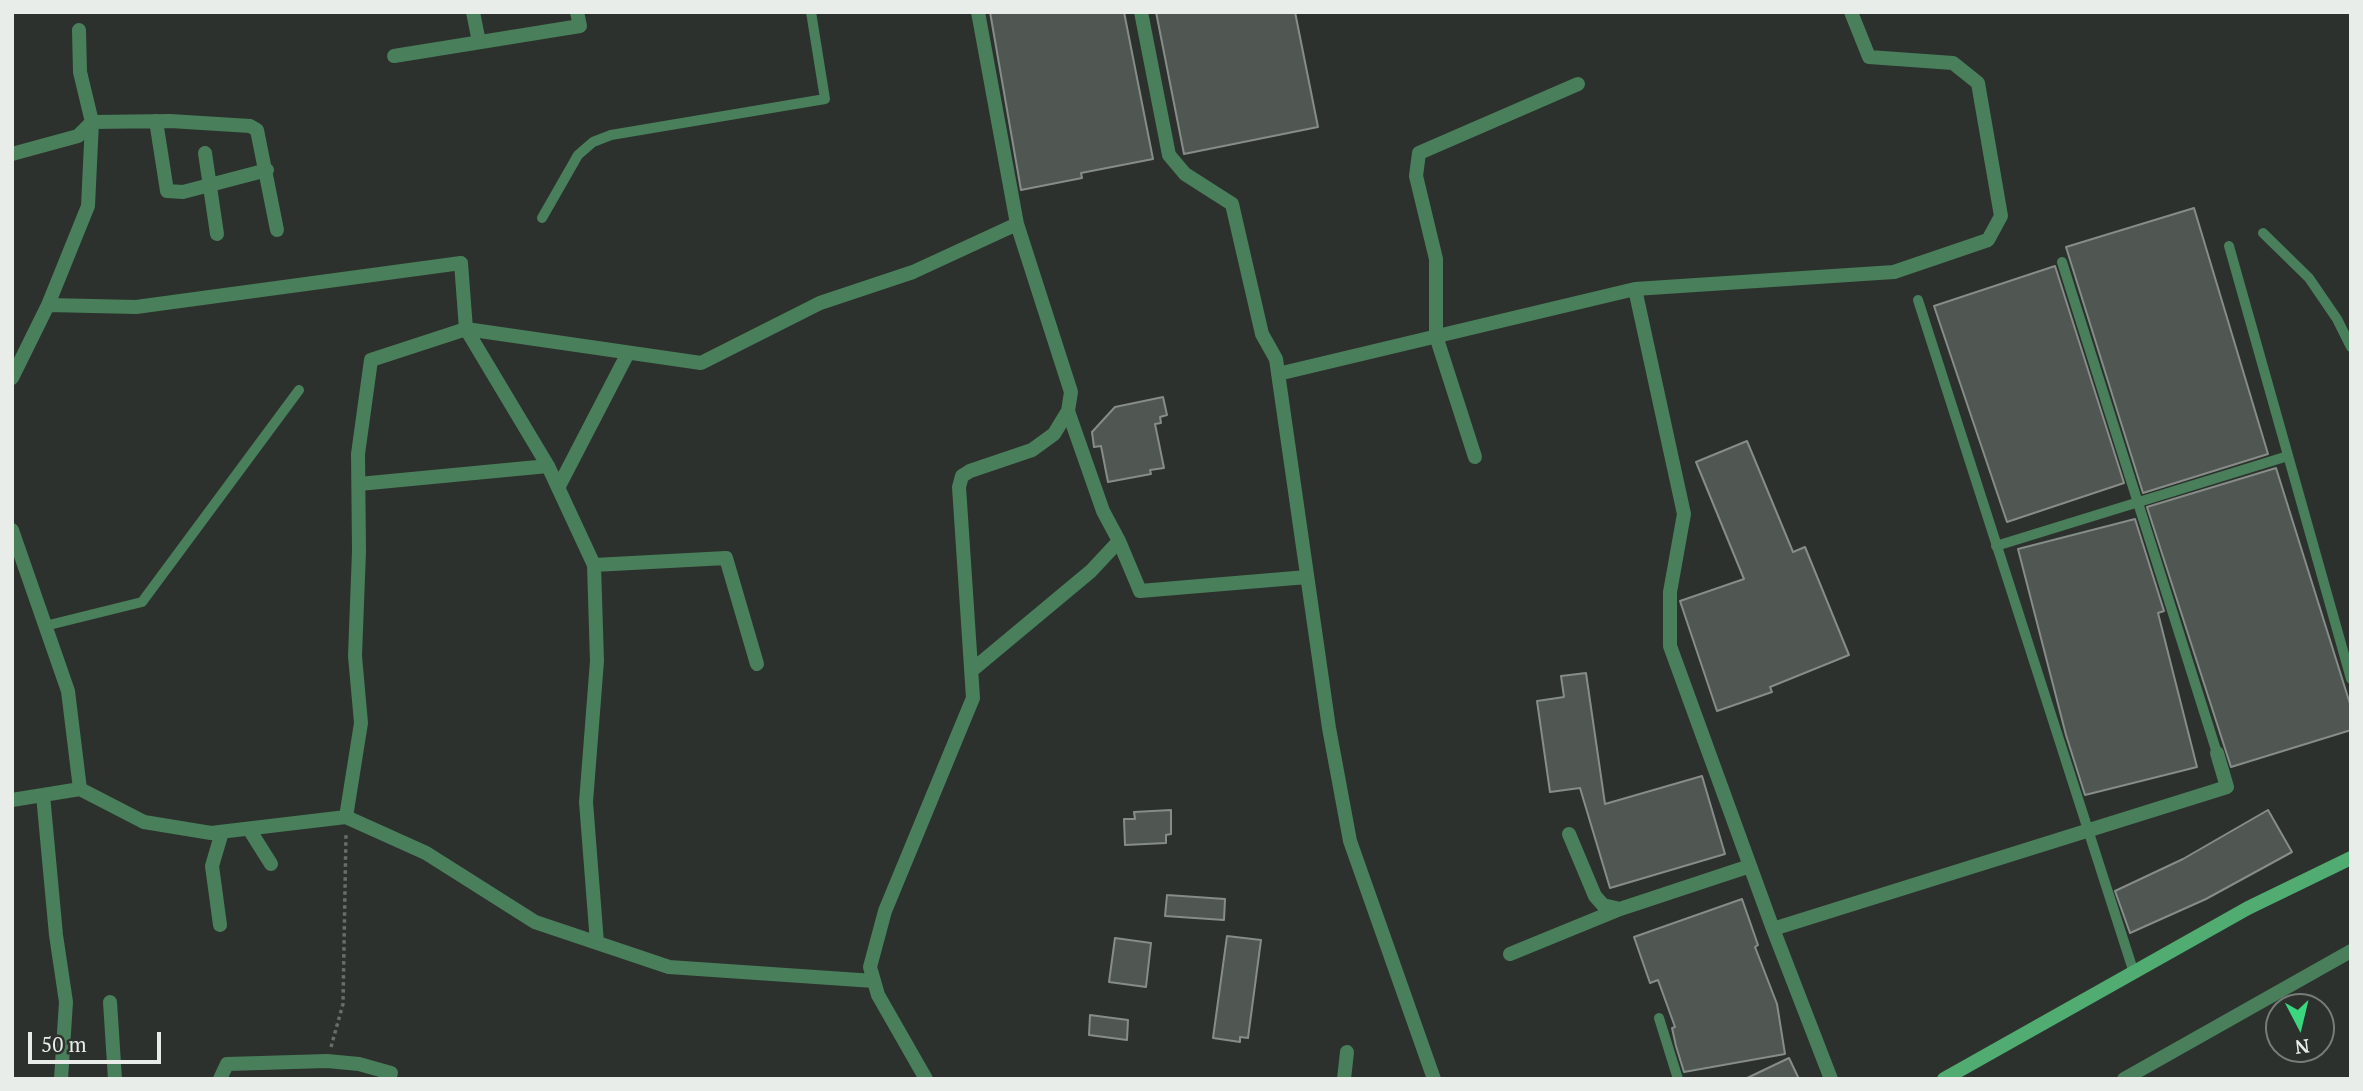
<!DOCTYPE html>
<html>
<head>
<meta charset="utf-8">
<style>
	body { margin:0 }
	#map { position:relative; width:2363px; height:1091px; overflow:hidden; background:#2c312d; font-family:"PT Serif",serif }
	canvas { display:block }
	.frame { position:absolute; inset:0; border:14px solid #e9edea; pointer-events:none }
	.north { position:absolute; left:2265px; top:993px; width:70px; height:70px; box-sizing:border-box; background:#2c312d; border:2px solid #787c79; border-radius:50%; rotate:173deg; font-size:19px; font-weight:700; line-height:28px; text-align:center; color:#e9edea }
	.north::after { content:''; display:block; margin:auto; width:24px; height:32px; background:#3bd77e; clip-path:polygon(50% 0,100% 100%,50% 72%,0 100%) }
	.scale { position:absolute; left:28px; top:1032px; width:133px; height:32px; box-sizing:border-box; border:4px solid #e9edea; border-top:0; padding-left:9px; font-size:21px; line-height:24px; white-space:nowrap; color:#e9edea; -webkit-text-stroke:5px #2c312d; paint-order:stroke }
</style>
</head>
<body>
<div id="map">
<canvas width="2363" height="1091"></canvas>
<div class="frame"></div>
<div class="north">N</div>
<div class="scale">50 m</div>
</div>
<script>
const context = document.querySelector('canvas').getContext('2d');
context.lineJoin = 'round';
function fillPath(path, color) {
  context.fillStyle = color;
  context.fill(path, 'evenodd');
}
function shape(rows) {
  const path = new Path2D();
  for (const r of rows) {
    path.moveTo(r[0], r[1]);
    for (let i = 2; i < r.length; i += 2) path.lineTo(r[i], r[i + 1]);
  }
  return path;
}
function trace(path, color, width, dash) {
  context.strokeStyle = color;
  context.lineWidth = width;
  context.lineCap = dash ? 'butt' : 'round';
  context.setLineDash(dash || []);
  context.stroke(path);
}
const building = shape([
	[990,12,1124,12,1153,159,1081,173,1082,178,1021,190,990,12],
	[1156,12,1295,12,1318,127,1184,154,1156,12],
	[2194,208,2268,454,2143,493,2066,247,2194,208],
	[2055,266,2124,483,2007,522,1934,306,2055,266],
	[1163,397,1167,415,1160,417,1161,423,1155,424,1164,468,1150,470,1151,474,1108,482,1101,446,1094,447,1092,432,1115,407,1163,397],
	[1747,441,1793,552,1805,547,1849,655,1770,687,1772,692,1717,711,1680,601,1744,579,1696,462,1747,441],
	[2276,468,2351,707,2351,730,2231,767,2147,507,2276,468],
	[2135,519,2164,611,2158,613,2197,767,2085,795,2066,735,2018,549,2135,519],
	[1586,673,1605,804,1702,776,1725,854,1610,888,1580,788,1550,792,1537,701,1564,697,1561,676,1586,673],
	[1171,810,1171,834,1166,835,1166,843,1125,845,1124,819,1135,819,1134,812,1171,810],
	[2268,810,2292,852,2206,899,2130,933,2115,891,2183,859,2268,810],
	[1167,895,1225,899,1224,920,1165,916,1167,895],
	[1742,899,1758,945,1755,947,1777,1004,1785,1054,1684,1072,1676,1046,1672,1028,1675,1027,1658,980,1650,983,1634,937,1742,899],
	[1227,936,1261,940,1248,1038,1240,1037,1240,1042,1213,1038,1227,936],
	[1115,938,1151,943,1146,987,1109,982,1115,938],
	[1090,1015,1128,1020,1127,1040,1089,1035,1090,1015],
	[1789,1058,1799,1079,1745,1079,1789,1058]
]);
fillPath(building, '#505652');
trace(building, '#868c88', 2);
trace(shape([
	[331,1047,343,1004,346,833]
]), '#686d69', 3.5, [3.5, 3.5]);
trace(shape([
	[542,218,578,155,593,142,611,135,825,99,811,12],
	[2263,233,2309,278,2337,319,2351,347],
	[2229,246,2351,679],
	[2062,262,2217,753],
	[1918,300,2134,973],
	[1996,546,2288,456],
	[45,626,142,602,299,390],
	[1659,1018,1678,1079]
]), '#497f5a', 10);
trace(shape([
	[473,12,479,42],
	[1141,12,1169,155,1185,174,1232,204,1262,334,1276,359,1329,728,1350,841,1434,1079],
	[79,30,80,72,92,122,170,121,250,126,257,130,277,230],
	[394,56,580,26,577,12],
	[156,121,167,191,183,192,267,170],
	[205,153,217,234],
	[12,154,78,136,92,122,88,206,48,305,12,378],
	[1635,289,1894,272,1988,240,2001,216,1978,83,1953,63,1869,57,1851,12],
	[48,305,136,307,461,263,466,329,371,360,358,454,359,551,355,656,361,723,346,817],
	[466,329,701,363,820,303,913,272,1017,224,978,12],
	[466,329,548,466,594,565,597,661,586,802,597,943],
	[1278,374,1635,289,1684,514,1670,592,1670,646,1773,929,1831,1079],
	[1475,457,1436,336,1436,259,1416,176,1419,153,1578,84],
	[359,484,548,466],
	[558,488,628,353],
	[12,530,68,691,80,789],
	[1119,541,1140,591,1307,577],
	[594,565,726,558,757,664],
	[971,671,1091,571,1119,541,1103,511,1068,411],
	[43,795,56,935,66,1002,61,1079],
	[12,800,80,789,144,822,211,833,346,817,426,853,535,922,669,967,874,981],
	[249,829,271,864],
	[1569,834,1595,896,1603,905,1620,909],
	[220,925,212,866,222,832],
	[1773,929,2227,787,2217,753],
	[1510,954,1620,909,1750,866],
	[110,1002,115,1079],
	[220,1079,227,1064,327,1061,359,1064,391,1073],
	[926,1079,878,995,870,967,885,911,973,698,959,487,962,476,970,471,1032,450,1054,434,1068,411,1071,392,1017,224],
	[1344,1079,1347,1052],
	[2124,1079,2351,951]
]), '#497f5a', 14);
trace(shape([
	[1944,1079,2248,908,2351,858]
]), '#50ac71', 14);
</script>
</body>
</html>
